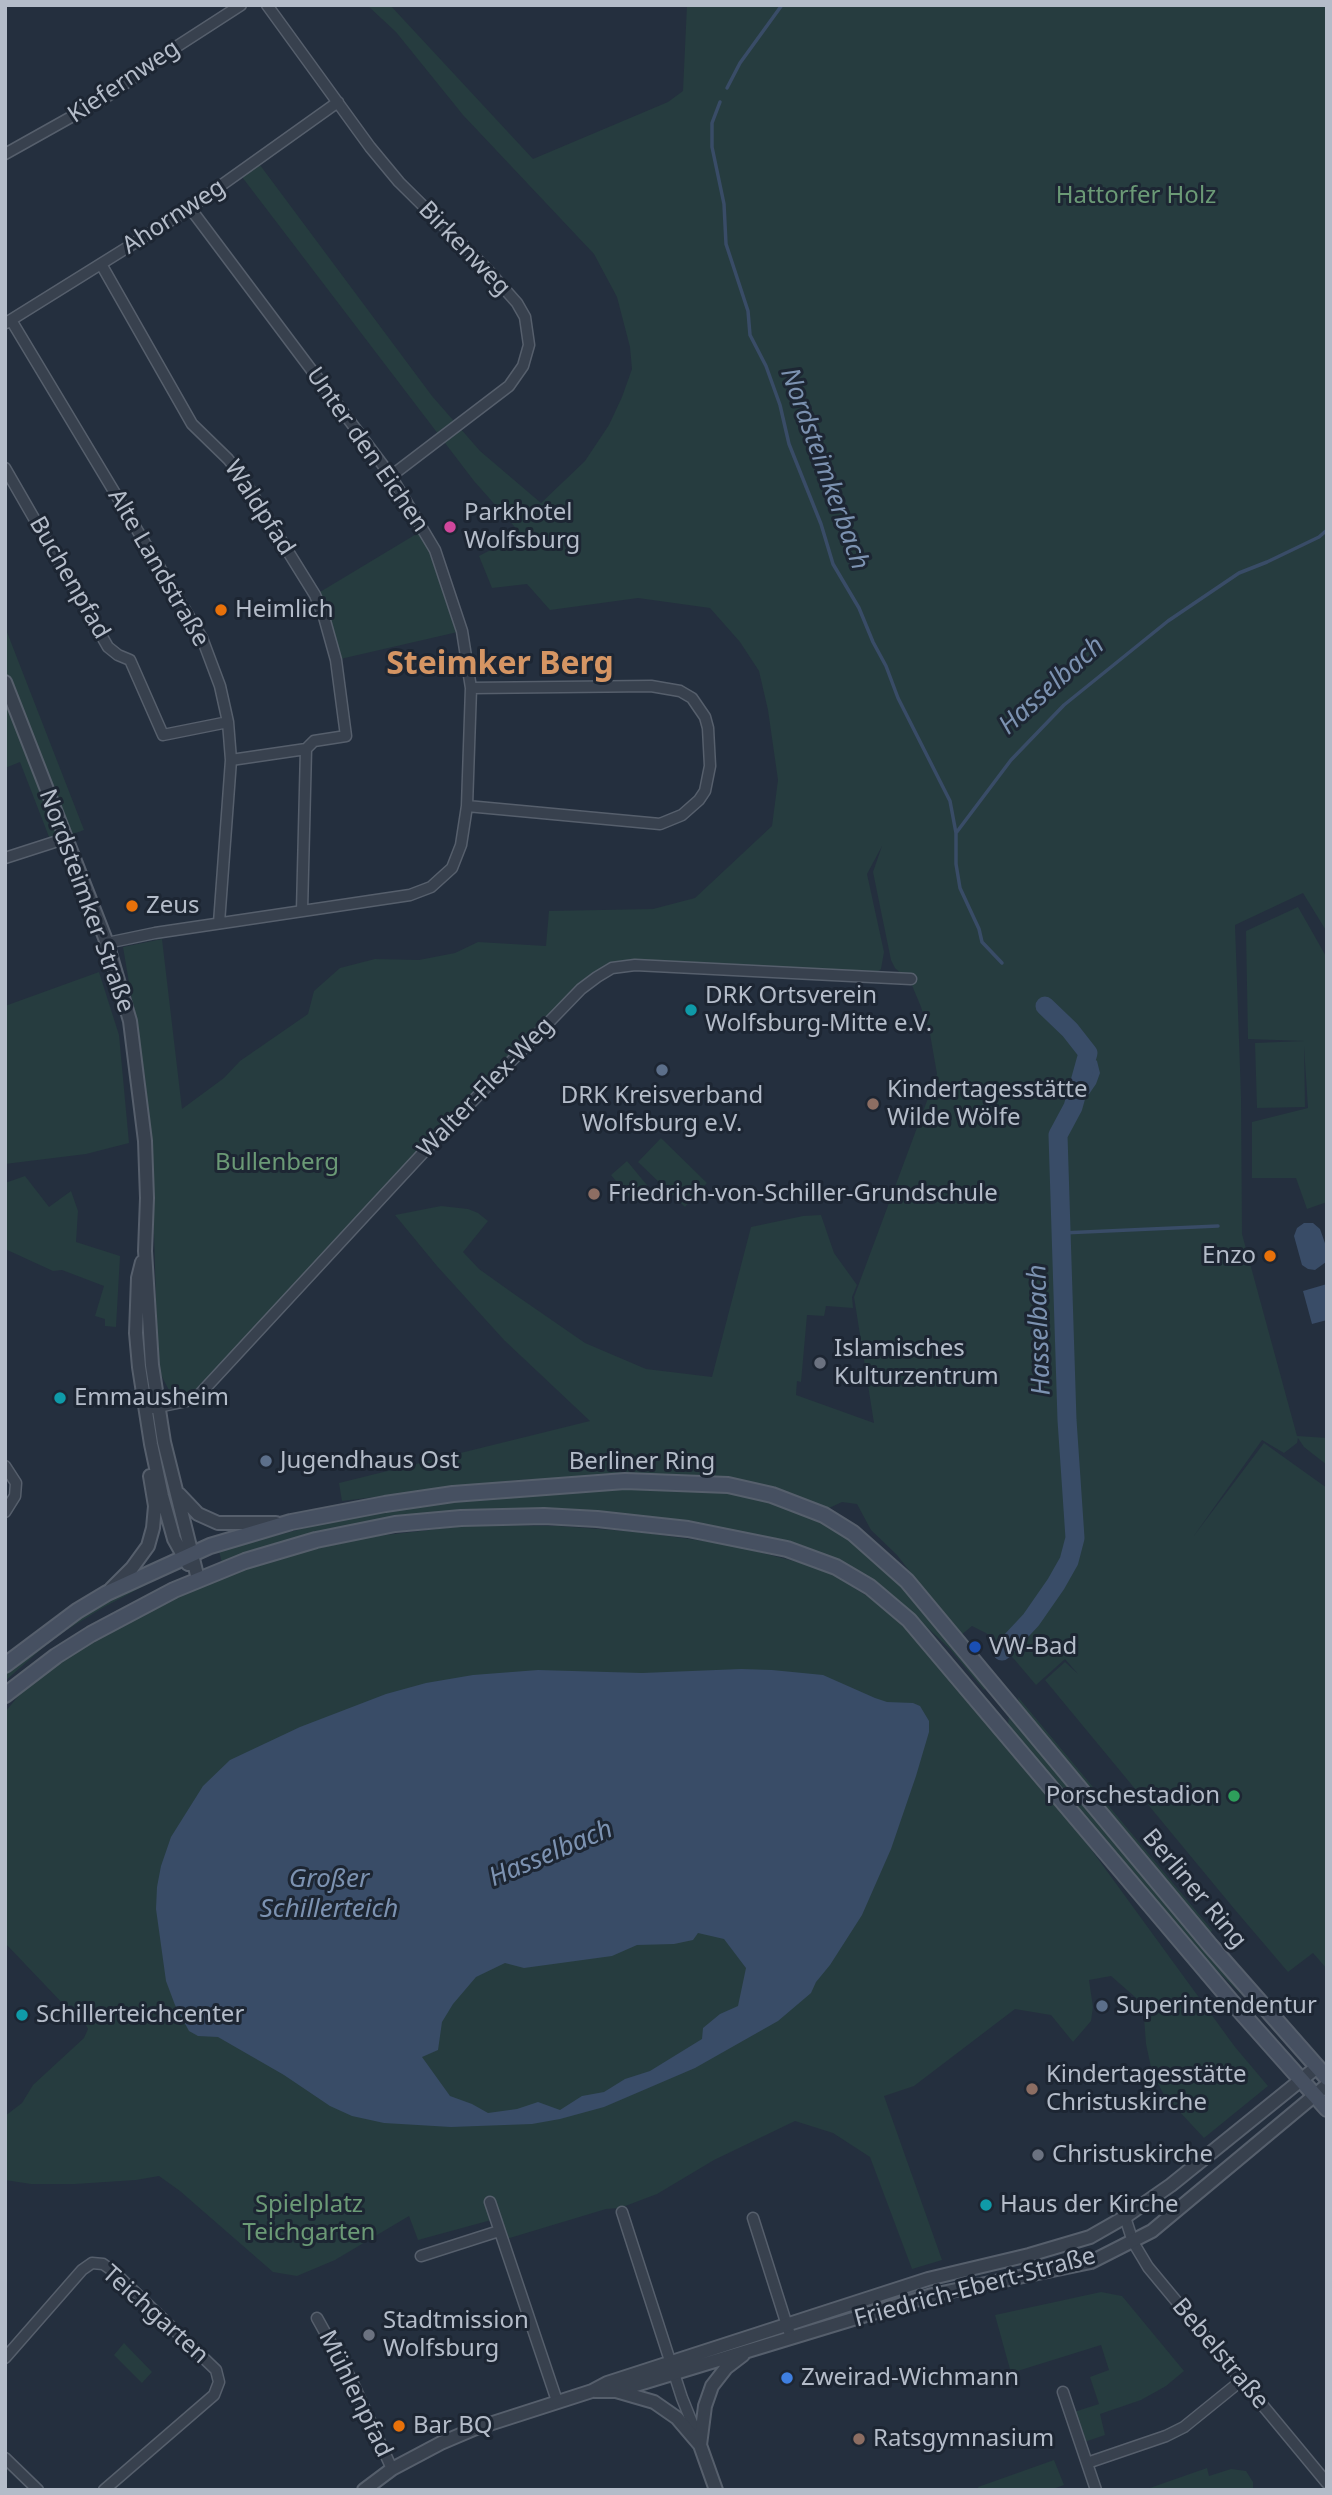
<!DOCTYPE html>
<html>
<head>
<meta charset="utf-8">
<style>
	body { margin:0 }
	#map { position:relative; width:1332px; height:2495px; overflow:hidden; background:#242f3e; font-family:"Noto Sans",sans-serif }
	canvas { display:block }
	.frame { position:absolute; inset:0; border:7px solid #b4bcc9; pointer-events:none }
</style>
</head>
<body>
<div id="map">
<canvas width="1332" height="2495"></canvas>
<div class="frame"></div>
</div>
<script>
const context = document.querySelector('canvas').getContext('2d');
context.lineJoin = 'round';
function fillPath(path, color) {
  context.fillStyle = color;
  context.fill(path, 'evenodd');
}
function shape(rows) {
  const path = new Path2D();
  for (const r of rows) {
    path.moveTo(r[0], r[1]);
    for (let i = 2; i < r.length; i += 2) path.lineTo(r[i], r[i + 1]);
  }
  return path;
}
function trace(path, color, width, dash) {
  context.strokeStyle = color;
  context.lineWidth = width;
  context.lineCap = dash ? 'butt' : 'round';
  context.setLineDash(dash || []);
  context.stroke(path);
}
function drawText(font, color, halo, rows, align = 'center') {
  context.font = font + ' "Noto Sans",sans-serif';
  context.lineWidth = 6;
  context.setLineDash([]);
  context.textBaseline = 'middle';
  context.strokeStyle = halo;
  context.fillStyle = color;
  for (const [text, x, y, turn = 0] of rows) {
    context.save();
    context.translate(x, y);
    context.rotate((+turn || 0) * Math.PI / 180);
    context.textAlign = isNaN(turn) ? turn : align;
    if (halo) context.strokeText(text, 0, 0);
    context.fillText(text, 0, 0);
    context.restore();
  }
}
fillPath(shape([
	[367,5,390,5,533,159,668,102,683,91,687,5,1327,5,1327,932,1303,893,1235,925,1241,1097,1242,1234,1297,1436,1327,1438,1327,1465,1304,1447,1298,1438,1297,1443,1284,1453,1262,1440,1193,1537,1264,1443,1327,1488,1327,1969,1313,1953,1288,1972,1236,1911,1045,1680,1065,1662,1078,1674,1065,1659,1036,1685,1014,1659,986,1633,972,1626,960,1636,897,1555,871,1530,857,1504,842,1502,827,1509,783,1491,749,1483,707,1477,645,1475,517,1480,342,1501,339,1483,590,1421,504,1340,437,1266,395,1215,441,1206,468,1209,478,1213,488,1221,463,1252,479,1269,514,1294,585,1343,646,1369,712,1377,751,1227,803,1216,821,1215,834,1253,857,1285,852,1297,853,1308,826,1306,824,1316,807,1315,801,1382,797,1381,796,1395,874,1423,854,1297,937,1074,930,1034,921,1007,911,983,895,968,891,960,873,872,882,846,867,874,884,952,881,969,874,975,634,960,611,963,594,972,577,986,230,1361,195,1390,172,1396,158,1369,152,1165,145,1077,123,947,162,939,182,1109,224,1078,240,1061,308,1014,314,991,340,968,375,959,419,960,455,953,478,942,546,946,549,911,653,909,695,898,772,826,778,780,768,710,759,671,740,642,710,608,638,598,550,610,527,584,492,588,479,556,521,534,474,481,239,173,257,161,432,396,480,451,541,503,585,461,609,425,622,397,632,369,630,347,617,297,594,254,463,115,396,32],
	[423,530,462,631,336,660,315,595],
	[5,627,84,830,51,842,20,762,5,768],
	[1298,907,1327,958,1327,1202,1307,1209,1296,1178,1252,1178,1252,1122,1308,1108,1304,1046,1305,1107,1257,1108,1255,1043,1304,1041,1248,1039,1246,931],
	[99,972,119,1035,129,1143,86,1154,5,1164,5,1006],
	[661,1138,707,1183,685,1207,638,1162],
	[627,1161,651,1190,635,1204,611,1175],
	[25,1176,49,1207,71,1191,78,1211,76,1242,120,1256,116,1327,105,1326,105,1319,95,1316,104,1286,62,1270,53,1271,5,1249,5,1183],
	[644,1486,705,1488,746,1494,778,1502,807,1514,833,1528,858,1546,904,1587,987,1687,984,1690,950,1649,895,1597,873,1580,840,1561,797,1546,689,1523,647,1517,545,1510,460,1512,222,1563,219,1551,346,1517,434,1502],
	[473,1525,559,1526,639,1532,732,1545,805,1564,832,1574,878,1603,905,1626,1085,1841,1235,2047,1268,2086,1204,2138,1164,2095,1152,2072,1146,2044,1143,2004,1111,1976,1089,1980,1093,2007,1091,2021,1073,2042,1051,2015,1015,2009,914,2086,884,2096,942,2260,912,2269,870,2157,833,2133,795,2121,714,2160,657,2194,620,2208,606,2209,503,2240,495,2219,418,2240,409,2216,335,2260,297,2276,273,2272,180,2191,159,2176,136,2180,75,2184,31,2184,5,2180,5,2116,22,2103,33,2085,84,2038,88,2029,79,2011,71,2005,66,2007,5,1943,5,1712,26,1687,80,1645,119,1622,222,1576,308,1550,377,1536],
	[162,1574,163,1576,104,1607,65,1631,45,1646,5,1681,5,1672,81,1615],
	[1018,1697,1212,1930,1211,1932,1209,1933,1019,1704],
	[1009,1714,1291,2046,1289,2048,1246,1999,1193,1947,1008,1725],
	[1101,2292,1122,2296,1184,2371,1166,2386,1141,2400,1100,2414,1105,2435,1084,2442,1074,2412,1099,2404,1090,2377,1109,2370,1101,2345,1011,2373,995,2315],
	[124,2343,152,2372,142,2383,114,2355],
	[1054,2460,1064,2485,1050,2490,979,2490,978,2487],
	[1207,2468,1209,2476,1231,2469,1246,2471,1253,2482,1253,2488,1252,2490,1144,2490]
]), '#263c3f');
fillPath(shape([
	[1088,1053,1097,1061,1100,1073,1096,1084,1087,1097,1073,1107,1068,1091],
	[1304,1223,1313,1223,1320,1229,1327,1249,1326,1262,1315,1270,1308,1269,1302,1265,1294,1236,1297,1228],
	[1327,1284,1327,1320,1312,1324,1303,1291],
	[741,1669,772,1670,823,1675,875,1698,887,1702,913,1703,920,1706,929,1721,929,1732,916,1776,891,1849,862,1915,830,1965,816,1982,811,1993,778,2021,695,2068,604,2107,560,2119,532,2124,451,2127,384,2123,352,2116,330,2106,284,2075,218,2037,198,2036,189,2031,175,2005,166,1981,156,1909,157,1887,161,1866,171,1837,203,1786,230,1760,300,1727,386,1694,426,1683,473,1675,538,1670,642,1673],
	[698,1933,724,1939,746,1968,738,2006,720,2014,703,2028,702,2039,650,2071,625,2079,604,2092,582,2096,560,2110,538,2102,517,2109,488,2113,472,2104,450,2096,422,2057,438,2050,442,2022,453,2004,476,1977,505,1963,524,1968,612,1956,637,1945,674,1944,693,1940]
]), '#394c67');
trace(shape([
	[727,88,740,63,782,5],
	[720,102,712,123,712,147,724,204,726,244,748,311,750,335,766,366,780,405,789,444,821,524,833,564,859,608,873,642,886,666,898,698,950,801,956,833,956,864,960,888,979,929,982,942,1002,963],
	[956,833,1011,760,1064,705,1168,621,1239,573,1267,562,1319,537,1327,530],
	[1062,1233,1218,1226]
]), '#394c67', 3.5);
trace(shape([
	[1002,1651,1031,1620,1056,1584,1069,1561,1075,1538,1067,1420,1058,1135,1073,1107,1088,1053,1070,1030,1045,1006]
]), '#394c67', 19);
const minor = shape([
	[267,5,370,147,399,182,486,268,517,303,525,317,529,345,523,366,509,386,391,476],
	[5,154,105,98,176,47,241,5],
	[101,264,192,424,228,459,240,474,315,595,324,617,336,660,346,736,314,741,306,749,231,760],
	[11,320,202,638,220,686,228,722,231,760,219,923],
	[6,323,181,214,338,102],
	[5,468,108,647,118,655,130,660,163,735,228,722],
	[467,806,660,824,682,815,699,800,705,791,710,766,708,728,705,717,692,698,680,691,651,686,471,688],
	[5,858,67,838],
	[302,911,306,749],
	[107,943,155,933,410,895,431,887,452,868,461,845,467,806,471,688,462,631,435,550,391,476,190,208],
	[153,1408,187,1401,199,1395,434,1141,581,989,597,977,612,968,635,965,911,979],
	[5,1466,16,1483,15,1496,5,1512],
	[490,2202,557,2401],
	[622,2212,682,2398,699,2440],
	[1125,2217,1133,2242,1148,2267,1327,2483],
	[753,2218,791,2338],
	[421,2256,499,2231],
	[317,2318,352,2381,392,2469],
	[5,2358,82,2270,92,2263,103,2264,113,2271,216,2370,219,2382,214,2395,104,2490],
	[1063,2392,1096,2490],
	[5,2458,38,2490],
	[1087,2463,1166,2436,1184,2427,1242,2380]
]);
const tertiary = shape([
	[5,682,107,943,130,1021,145,1141,147,1198,145,1251,152,1365,164,1442,198,1579],
	[142,1262,138,1278,136,1333,139,1367,151,1444,162,1496,174,1539,188,1564],
	[179,1494,198,1514,218,1523,276,1523],
	[111,1589,132,1568,148,1546,153,1528,155,1506,150,1476],
	[595,2391,616,2391,932,2295,1091,2262,1152,2231,1327,2085],
	[616,2391,654,2402,677,2418,700,2445,716,2490],
	[700,2445,705,2406,712,2386,726,2368,743,2355],
	[364,2490,392,2469,441,2443,474,2429,592,2391,607,2383,928,2279,1029,2255,1090,2237,1125,2217,1171,2185,1317,2067]
]);
const secondary = shape([
	[5,1665,77,1611,107,1593,210,1546,291,1522,385,1504,453,1494,625,1481,728,1485,772,1495,824,1515,853,1533,907,1581,1210,1945,1327,2078],
	[5,1695,56,1656,91,1634,174,1590,245,1561,316,1540,395,1524,461,1518,544,1516,597,1519,688,1529,787,1549,836,1567,870,1587,909,1620,1232,2002,1327,2109]
]);
trace(minor, '#565f6c', 13);
trace(tertiary, '#565f6c', 16);
trace(secondary, '#565f6c', 18);
trace(minor, '#38414e', 10);
trace(tertiary, '#38414e', 12);
trace(secondary, '#465061', 14);
for (const [x, y, r, color] of [
	[450,527,7,"#d1479c"],
	[221,610,7,"#e8710a"],
	[132,906,7,"#e8710a"],
	[691,1010,7,"#0f9aa8"],
	[662,1070,7,"#5c6f8a"],
	[873,1104,7,"#8d6e63"],
	[594,1194,7,"#8d6e63"],
	[1270,1256,7,"#e8710a"],
	[820,1363,7,"#6b7280"],
	[60,1398,7,"#0f9aa8"],
	[266,1461,7,"#5c6f8a"],
	[975,1647,7,"#1a4fb4"],
	[1234,1796,7,"#2e9e5b"],
	[1102,2006,7,"#5c6f8a"],
	[22,2015,7,"#0f9aa8"],
	[1032,2089,7,"#8d6e63"],
	[1038,2155,7,"#6b7280"],
	[986,2205,7,"#0f9aa8"],
	[369,2335,7,"#6b7280"],
	[787,2378,7,"#3f7fe0"],
	[399,2426,7,"#e8710a"],
	[859,2439,7,"#8d6e63"]
]) {
  const dot = new Path2D();
  dot.arc(x, y, r, 0, 2 * Math.PI);
  context.fillStyle = color;
  context.fill(dot);
  trace(dot, '#1d2633', 2.5);
}
drawText('24px', '#b4bcc9', '#1d2633', [
	["Kiefernweg",124,82,-34],
	["Ahornweg",174,217,-33],
	["Birkenweg",464,249,46],
	["Unter den Eichen",367,450,55],
	["Waldpfad",259,508,57],
	["Alte Landstraße",158,568,60],
	["Buchenpfad",69,578,60],
	["Nordsteimker Straße",86,901,70],
	["Walter-Flex-Weg",486,1088,-46],
	["Berliner Ring",642,1462],
	["Berliner Ring",1194,1889,50],
	["Friedrich-Ebert-Straße",975,2288,-15],
	["Teichgarten",155,2315,42],
	["Bebelstraße",1220,2354,50],
	["Mühlenpfad",355,2394,64]
]);
drawText('24px', '#6b9a76', '#1d2633', [
	["Hattorfer Holz",1136,196],
	["Bullenberg",277,1163],
	["Spielplatz",309,2205],
	["Teichgarten",309,2233]
]);
drawText('24px', '#b4bcc9', '#1d2633', [
	["Parkhotel",464,513],
	["Wolfsburg",464,541],
	["Heimlich",235,610],
	["Zeus",146,906],
	["DRK Ortsverein",705,996],
	["Wolfsburg-Mitte e.V.",705,1024],
	["Kindertagesstätte",887,1090],
	["Wilde Wölfe",887,1118],
	["DRK Kreisverband",662,1096,"center"],
	["Wolfsburg e.V.",662,1124,"center"],
	["Friedrich-von-Schiller-Grundschule",608,1194],
	["Enzo",1256,1256,"right"],
	["Islamisches",834,1349],
	["Kulturzentrum",834,1377],
	["Emmausheim",74,1398],
	["Jugendhaus Ost",280,1461],
	["VW-Bad",989,1647],
	["Porschestadion",1220,1796,"right"],
	["Superintendentur",1116,2006],
	["Schillerteichcenter",36,2015],
	["Kindertagesstätte",1046,2075],
	["Christuskirche",1046,2103],
	["Christuskirche",1052,2155],
	["Haus der Kirche",1000,2205],
	["Stadtmission",383,2321],
	["Wolfsburg",383,2349],
	["Zweirad-Wichmann",801,2378],
	["Bar BQ",413,2426],
	["Ratsgymnasium",873,2439]
], 'left');
drawText('italic 26px', '#7c92b1', '#1d2633', [
	["Nordsteimkerbach",824,469,70],
	["Hasselbach",1052,686,-42],
	["Hasselbach",1040,1330,-92],
	["Hasselbach",551,1854,-23],
	["Großer",329,1880],
	["Schillerteich",329,1910]
]);
drawText('bold 32px', '#d59563', '#1d2633', [
	["Steimker Berg",500,665]
]);
</script>
</body>
</html>
